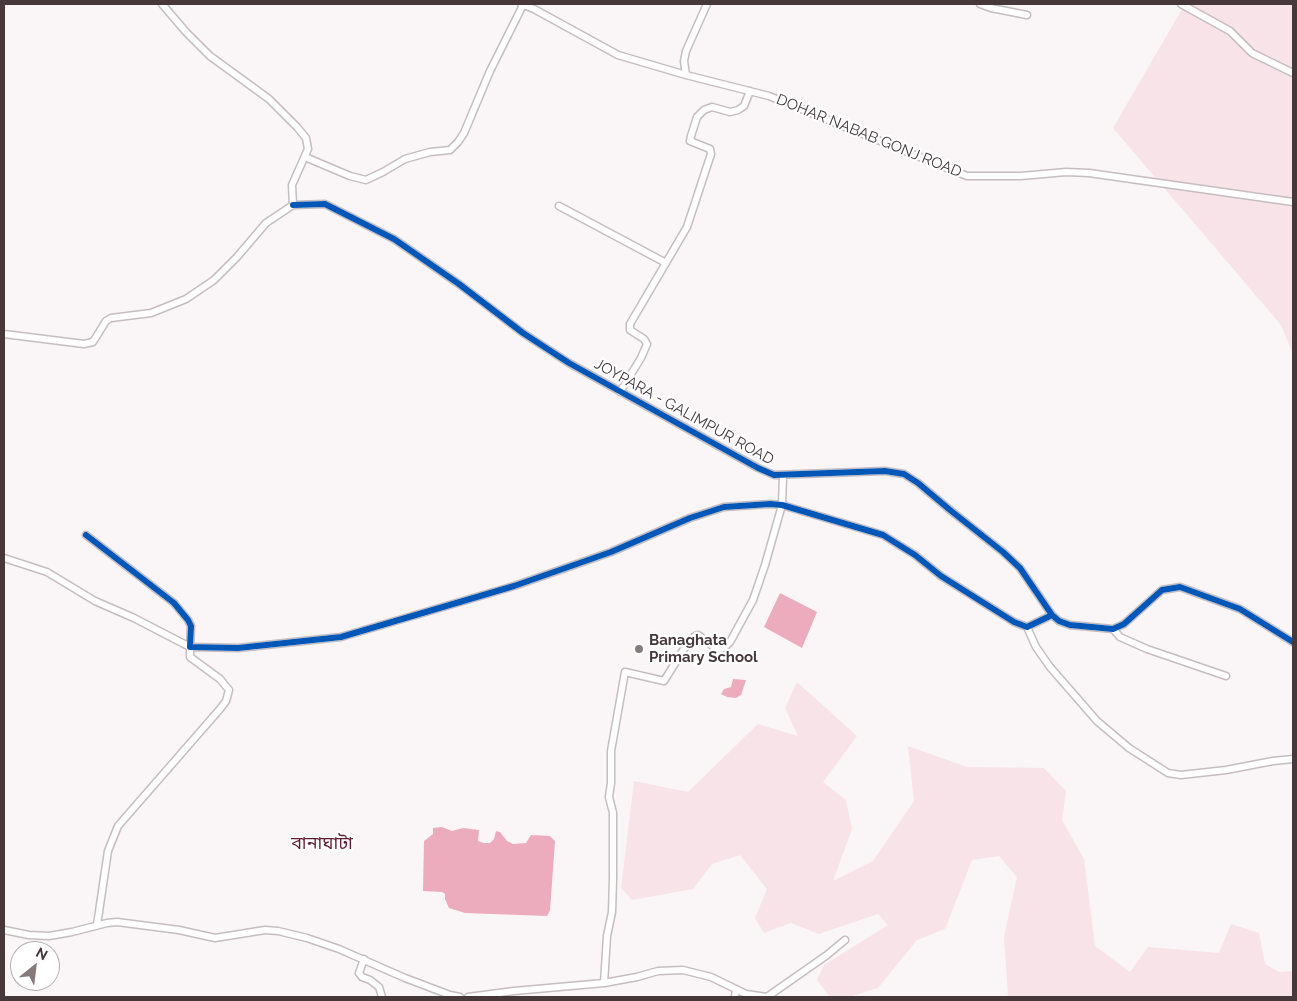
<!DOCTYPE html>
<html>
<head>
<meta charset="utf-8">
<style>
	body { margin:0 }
	#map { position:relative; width:1297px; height:1001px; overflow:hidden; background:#faf5f6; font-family:Raleway,sans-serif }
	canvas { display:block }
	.frame { position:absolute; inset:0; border:5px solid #46383b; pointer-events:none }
	.north { position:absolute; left:10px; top:941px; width:50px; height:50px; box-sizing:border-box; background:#fff; border:1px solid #b5afb1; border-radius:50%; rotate:29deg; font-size:14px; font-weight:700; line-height:20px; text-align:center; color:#46383b }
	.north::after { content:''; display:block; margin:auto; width:18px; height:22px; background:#857a7c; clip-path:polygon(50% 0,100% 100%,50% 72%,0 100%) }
</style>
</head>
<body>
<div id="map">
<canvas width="1297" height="1001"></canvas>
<div class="frame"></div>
<div class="north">N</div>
</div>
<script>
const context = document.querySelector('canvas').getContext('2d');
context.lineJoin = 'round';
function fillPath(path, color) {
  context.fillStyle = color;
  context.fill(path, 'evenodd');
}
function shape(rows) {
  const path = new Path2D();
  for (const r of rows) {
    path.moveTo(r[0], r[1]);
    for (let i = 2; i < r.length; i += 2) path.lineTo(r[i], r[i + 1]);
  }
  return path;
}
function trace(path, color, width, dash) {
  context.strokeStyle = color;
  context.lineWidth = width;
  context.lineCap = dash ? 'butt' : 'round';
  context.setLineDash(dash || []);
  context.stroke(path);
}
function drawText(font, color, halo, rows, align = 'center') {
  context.font = font + ' Raleway,"Noto Sans Bengali",sans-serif';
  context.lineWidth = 4.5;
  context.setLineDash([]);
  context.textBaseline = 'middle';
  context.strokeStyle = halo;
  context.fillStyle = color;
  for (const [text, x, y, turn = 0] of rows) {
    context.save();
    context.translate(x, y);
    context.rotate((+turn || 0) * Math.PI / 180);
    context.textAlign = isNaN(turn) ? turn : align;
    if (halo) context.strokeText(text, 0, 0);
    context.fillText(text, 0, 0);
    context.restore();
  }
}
fillPath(shape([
	[1185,4,1293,4,1293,354,1281,325,1113,128],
	[797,682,857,736,823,782,846,800,852,829,833,881,873,861,914,801,908,746,967,767,1044,768,1066,791,1062,820,1084,859,1095,946,1130,972,1148,947,1219,953,1231,924,1259,933,1265,964,1279,972,1292,971,1293,968,1293,997,1008,997,1004,937,1017,877,999,856,972,860,945,929,917,940,878,988,849,997,830,997,817,980,824,965,888,925,878,914,819,934,791,923,764,933,755,918,767,889,740,855,712,864,693,889,632,900,621,888,634,781,688,792,758,724,798,736,785,708]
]), '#f8e3e8');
fillPath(shape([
	[780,593,817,612,802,648,764,627],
	[733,679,746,680,741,695,736,698,727,697,721,694,724,689,731,687],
	[442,827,452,831,463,828,479,830,478,841,484,843,490,843,494,839,496,831,500,832,507,841,513,844,526,843,531,835,550,836,555,841,550,910,547,916,465,913,449,908,445,899,445,894,442,892,423,891,424,841,433,834,433,828]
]), '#ecacbd');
const street = shape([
	[162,4,186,32,210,56,269,99,297,127,306,138,308,149,292,185,293,205],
	[521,4,534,9,618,55,686,75,769,96,967,176,1021,176,1066,172,1089,173,1293,202],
	[980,4,991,8,1027,15],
	[1181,4,1230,31,1252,53,1293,73],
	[686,75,684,61,686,51,707,4],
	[305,157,350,176,366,180,383,172,405,159,430,152,450,150,458,142,464,133,490,71,523,5],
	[293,205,325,204,394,239,459,284,523,333,569,363,758,468,774,475,885,471,904,474,918,483,950,510,1003,552,1020,568,1052,615,1059,621,1070,625,1113,629,1124,624,1162,590,1180,587,1240,609,1293,642],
	[559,206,666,263],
	[4,334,84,344,93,342,106,321,111,318,151,313,186,299,214,280,237,257,266,223,293,205],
	[620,392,641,358,647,344,644,339,630,330,630,324,687,227,711,154,710,149,690,141,691,136,697,117,704,110,712,107,730,112,738,110,744,106,750,91],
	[86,535,174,603,188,620,191,626,190,647,238,648,341,637,514,586,611,552,690,518,724,507,770,504,782,505,883,535,915,555,941,576,1014,622,1027,627,1052,615],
	[4,558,47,572,95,601,134,618,190,647,190,657,220,679,229,690,226,701,220,709,118,826,108,851,97,925],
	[1027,627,1036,647,1050,667,1097,721,1129,748,1168,773,1181,775,1226,770,1273,761,1293,759],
	[1113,629,1120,637,1147,649,1226,676],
	[4,930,29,935,49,936,72,932,107,923,117,922,179,930,215,938,265,930,278,931,307,938,339,949,405,978,450,995,460,997],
	[364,959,359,973,362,977,370,980,379,987,382,997],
	[604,983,637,977,658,971,683,970,711,977,746,994,767,997,827,955,845,940],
	[468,997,514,991,604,983,607,936,612,912,613,879,613,813,609,797,611,783,611,751,625,672,664,681,687,644,695,636,698,635,701,637,714,647,720,649,725,647,730,642,753,600,765,565,782,505,783,476],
	[735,997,736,989]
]);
trace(street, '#c6bdc0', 9);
trace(street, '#fefefe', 6);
trace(shape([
	[293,205,325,204,394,239,459,284,523,333,569,363,758,468,774,475,885,471,904,474,918,483,950,510,1003,552,1020,568,1052,615,1059,621,1070,625,1113,629,1124,624,1162,590,1180,587,1240,609,1293,642],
	[86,535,174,603,188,620,191,626,190,647,238,648,341,637,514,586,611,552,690,518,724,507,770,504,782,505,883,535,915,555,941,576,1014,622,1027,627,1052,615]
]), '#0057b8', 6);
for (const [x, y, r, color] of [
	[639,649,5,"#857a7c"]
]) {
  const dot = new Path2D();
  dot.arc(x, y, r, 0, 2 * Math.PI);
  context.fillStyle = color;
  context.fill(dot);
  trace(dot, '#fff', 2);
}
drawText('15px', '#46383b', '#fff', [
	["DOHAR NABAB GONJ ROAD",869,136,22],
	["JOYPARA - GALIMPUR ROAD",684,412,29]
]);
drawText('bold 15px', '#46383b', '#fff', [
	["Banaghata",649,640],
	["Primary School",649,657]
], 'left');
drawText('18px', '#5e1b33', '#fff', [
	["বানাঘাটা",322,844]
]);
</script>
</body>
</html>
